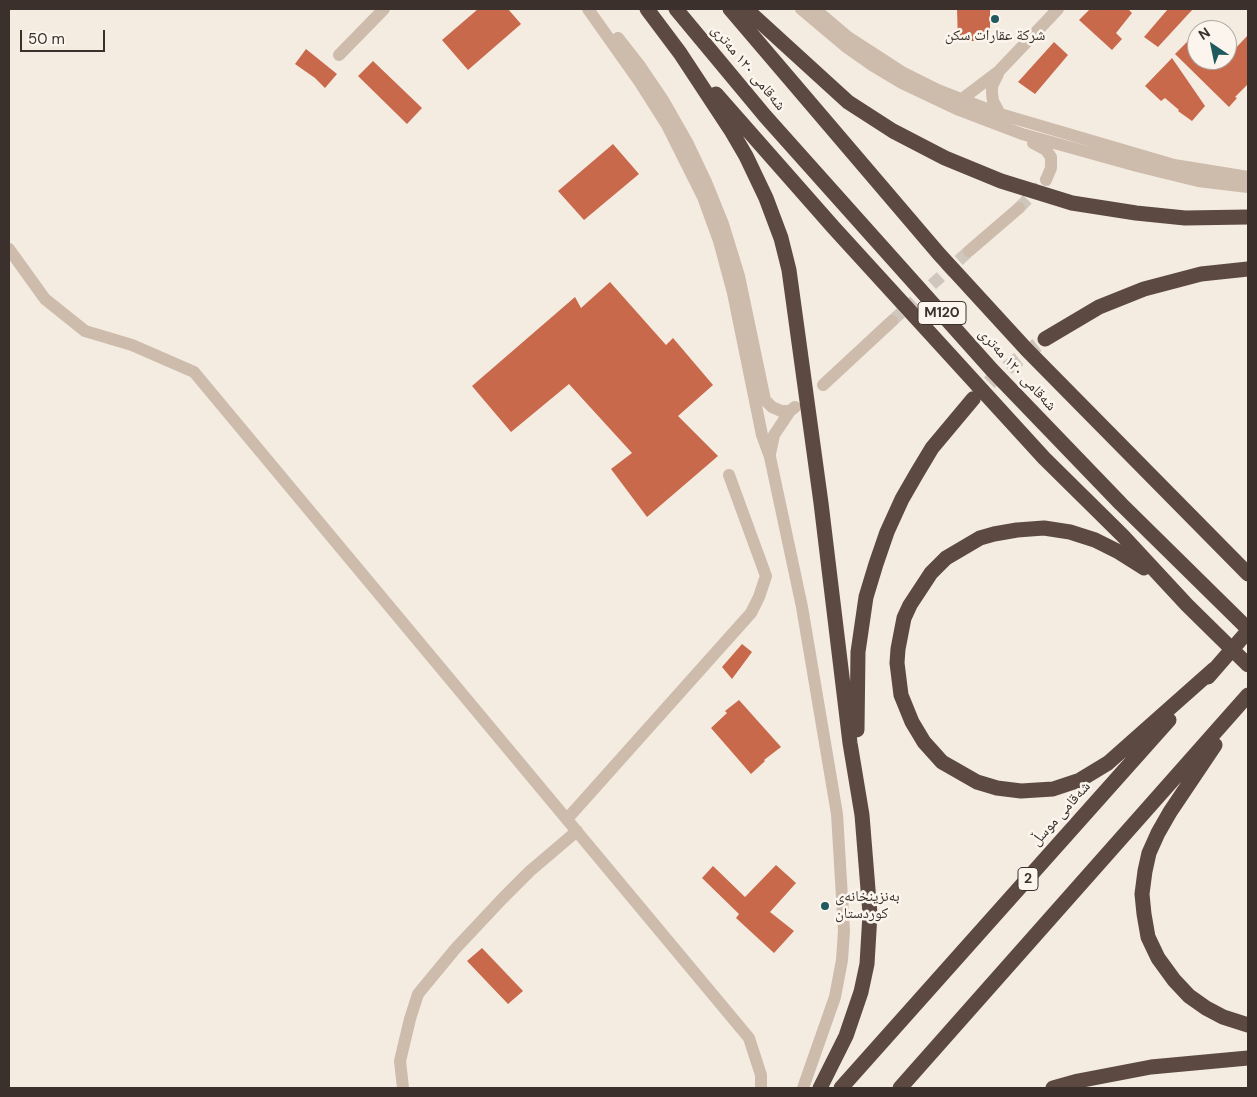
<!DOCTYPE html>
<html>
<head>
<meta charset="utf-8">
<style>
	body { margin:0 }
	#map { position:relative; width:1257px; height:1097px; overflow:hidden; background:#f4ebe1; font-family:"DM Sans",sans-serif }
	canvas { display:block }
	.frame { position:absolute; inset:0; border:10px solid #3b302b; pointer-events:none }
	.north { position:absolute; left:1187px; top:20px; width:50px; height:50px; box-sizing:border-box; background:#fbf5ee; border:1px solid #aea6a0; border-radius:50%; rotate:326deg; font-size:14px; font-weight:700; line-height:20px; text-align:center; color:#3b302b }
	.north::after { content:''; display:block; margin:auto; width:18px; height:22px; background:#1f5a5e; clip-path:polygon(50% 0,100% 100%,50% 72%,0 100%) }
	.scale { position:absolute; left:20px; top:30px; width:85px; height:22px; box-sizing:border-box; border:2px solid #3b302b; border-top:0; padding-left:6px; font-size:15px; line-height:18px; white-space:nowrap; color:#3b302b; -webkit-text-stroke:4px #fbf5ee; paint-order:stroke }
</style>
</head>
<body>
<div id="map">
<canvas width="1257" height="1097"></canvas>
<div class="frame"></div>
<div class="north">N</div>
<div class="scale">50 m</div>
</div>
<script>
const context = document.querySelector('canvas').getContext('2d');
context.lineJoin = 'round';
function fillPath(path, color) {
  context.fillStyle = color;
  context.fill(path, 'evenodd');
}
function shape(rows) {
  const path = new Path2D();
  for (const r of rows) {
    path.moveTo(r[0], r[1]);
    for (let i = 2; i < r.length; i += 2) path.lineTo(r[i], r[i + 1]);
  }
  return path;
}
function trace(path, color, width, dash) {
  context.strokeStyle = color;
  context.lineWidth = width;
  context.lineCap = dash ? 'butt' : 'round';
  context.setLineDash(dash || []);
  context.stroke(path);
}
function drawText(font, color, halo, rows, align = 'center') {
  context.font = font + ' "DM Sans","Noto Naskh Arabic",sans-serif';
  context.lineWidth = 5;
  context.setLineDash([]);
  context.textBaseline = 'middle';
  context.strokeStyle = halo;
  context.fillStyle = color;
  for (const [text, x, y, turn = 0] of rows) {
    context.save();
    context.translate(x, y);
    context.rotate((+turn || 0) * Math.PI / 180);
    context.textAlign = isNaN(turn) ? turn : align;
    if (halo) context.strokeText(text, 0, 0);
    context.fillText(text, 0, 0);
    context.restore();
  }
}
fillPath(shape([
	[478,9,508,9,521,24,468,70,442,40],
	[957,9,990,9,990,41,958,41],
	[1090,9,1128,9,1132,13,1116,33,1122,39,1112,50,1079,20],
	[1168,9,1193,9,1158,47,1144,37],
	[1197,32,1197,60,1227,60,1227,47,1233,51,1248,35,1248,84,1235,97,1237,98,1229,107,1175,54],
	[1054,42,1068,55,1035,94,1018,82],
	[306,49,337,74,325,88,315,78,295,64],
	[1172,58,1205,106,1192,121,1178,111,1179,110,1165,98,1161,101,1145,86],
	[373,61,422,108,407,124,358,76],
	[613,144,639,174,584,220,558,191],
	[610,282,666,345,673,338,713,385,678,416,718,456,647,517,611,469,632,453,569,384,511,432,472,386,575,297,581,308],
	[742,644,752,652,732,679,722,667],
	[739,700,781,747,764,760,765,761,751,774,711,728,727,713,725,711],
	[776,865,796,883,770,912,794,931,774,953,736,918,739,914,702,878,713,866,745,897],
	[482,948,523,991,508,1004,467,961]
]), '#c8694b');
trace(shape([
	[1019,208,1046,180],
	[892,321,969,251]
]), '#cfc6bd', 12, [12, 6]);
trace(shape([
	[973,399,994,378,1045,339]
]), '#cfc6bd', 15, [15, 8]);
trace(shape([
	[588,9,639,81,667,125,703,197,719,241,733,293,762,435,770,457,802,607,837,814,844,931,842,960,835,997,803,1088],
	[801,9,845,46,872,65,902,83,959,110,1022,134,1137,166,1198,181,1248,187],
	[815,9,848,37,902,72,938,90,1000,114,1174,165,1248,177],
	[618,38,640,66,663,100,688,144,706,182,723,224,739,276,765,400,772,407,781,411,790,411],
	[339,55,384,9],
	[998,74,992,86,992,93,993,101,1000,114],
	[962,99,999,71,1058,9],
	[1033,143,1046,150,1051,157,1051,168,1046,180],
	[9,249,45,299,85,331,132,345,194,372,749,1038,761,1075,761,1088],
	[969,251,1019,208],
	[823,385,892,321],
	[770,454,774,435,790,411,795,407],
	[567,819,751,613,759,597,766,576,729,475],
	[403,1088,400,1061,410,1019,418,994,456,948,503,898,530,871,577,831]
]), '#cdbbac', 12);
trace(shape([
	[647,9,680,53,732,132,746,156,766,198,781,238,789,270,821,503,850,743,862,815,870,914,867,964,861,992,846,1036,820,1088],
	[676,9,765,116,992,370,1121,504,1248,629],
	[730,9,939,254,1027,350,1248,574],
	[746,9,848,102,893,131,945,158,1001,181,1072,203,1136,213,1185,218,1248,217],
	[716,94,834,228,1044,458,1123,536,1187,605,1248,665],
	[1045,339,1099,307,1144,289,1201,274,1248,269],
	[1144,568,1117,551,1095,540,1070,532,1044,528,1017,530,994,534,980,538,946,558,931,573,910,605,904,618,898,649,897,663,901,695,912,722,924,742,942,762,977,782,997,788,1021,791,1053,789,1080,780,1108,763,1214,669],
	[1208,677,1248,631],
	[857,730,858,652,866,597,876,564,887,532,902,499,917,473,932,448,973,399],
	[1215,745,1170,812,1158,833,1149,853,1145,871,1142,894,1144,914,1148,937,1158,958,1174,980,1189,996,1206,1008,1223,1017,1248,1025],
	[841,1088,1169,720],
	[900,1088,1248,695],
	[1053,1088,1078,1081,1151,1067,1248,1058]
]), '#5c4a42', 15);
for (const [x, y, r, color] of [
	[995,19,5,"#1f5a5e"],
	[825,906,5,"#1f5a5e"]
]) {
  const dot = new Path2D();
  dot.arc(x, y, r, 0, 2 * Math.PI);
  context.fillStyle = color;
  context.fill(dot);
  trace(dot, '#fbf5ee', 2);
}
for (const [x, y, w] of [
	[942,313,48],
	[1028,879,20]
]) {
  const box = new Path2D();
  box.roundRect(x - w / 2, y - 11.5, w, 23, 4);
  context.fillStyle = '#fbf5ee';
  context.fill(box);
  trace(box, '#3b302b', 1);
}
drawText('bold 14px', '#3b302b', null, [
	["M120",942,313],
	["2",1028,879]
]);
drawText('15px', '#3b302b', '#fbf5ee', [
	["شركة عقارات سكن",995,36],
	["بەنزینخانەی",835,897,"left"],
	["کوردستان",835,914,"left"]
]);
drawText('15px', '#3b302b', '#fbf5ee', [
	["شەقامی ١٢٠ مەتری",748,68,50],
	["شەقامی ١٢٠ مەتری",1017,370,47],
	["شەقامی موسڵ",1061,814,-48]
]);
</script>
</body>
</html>
